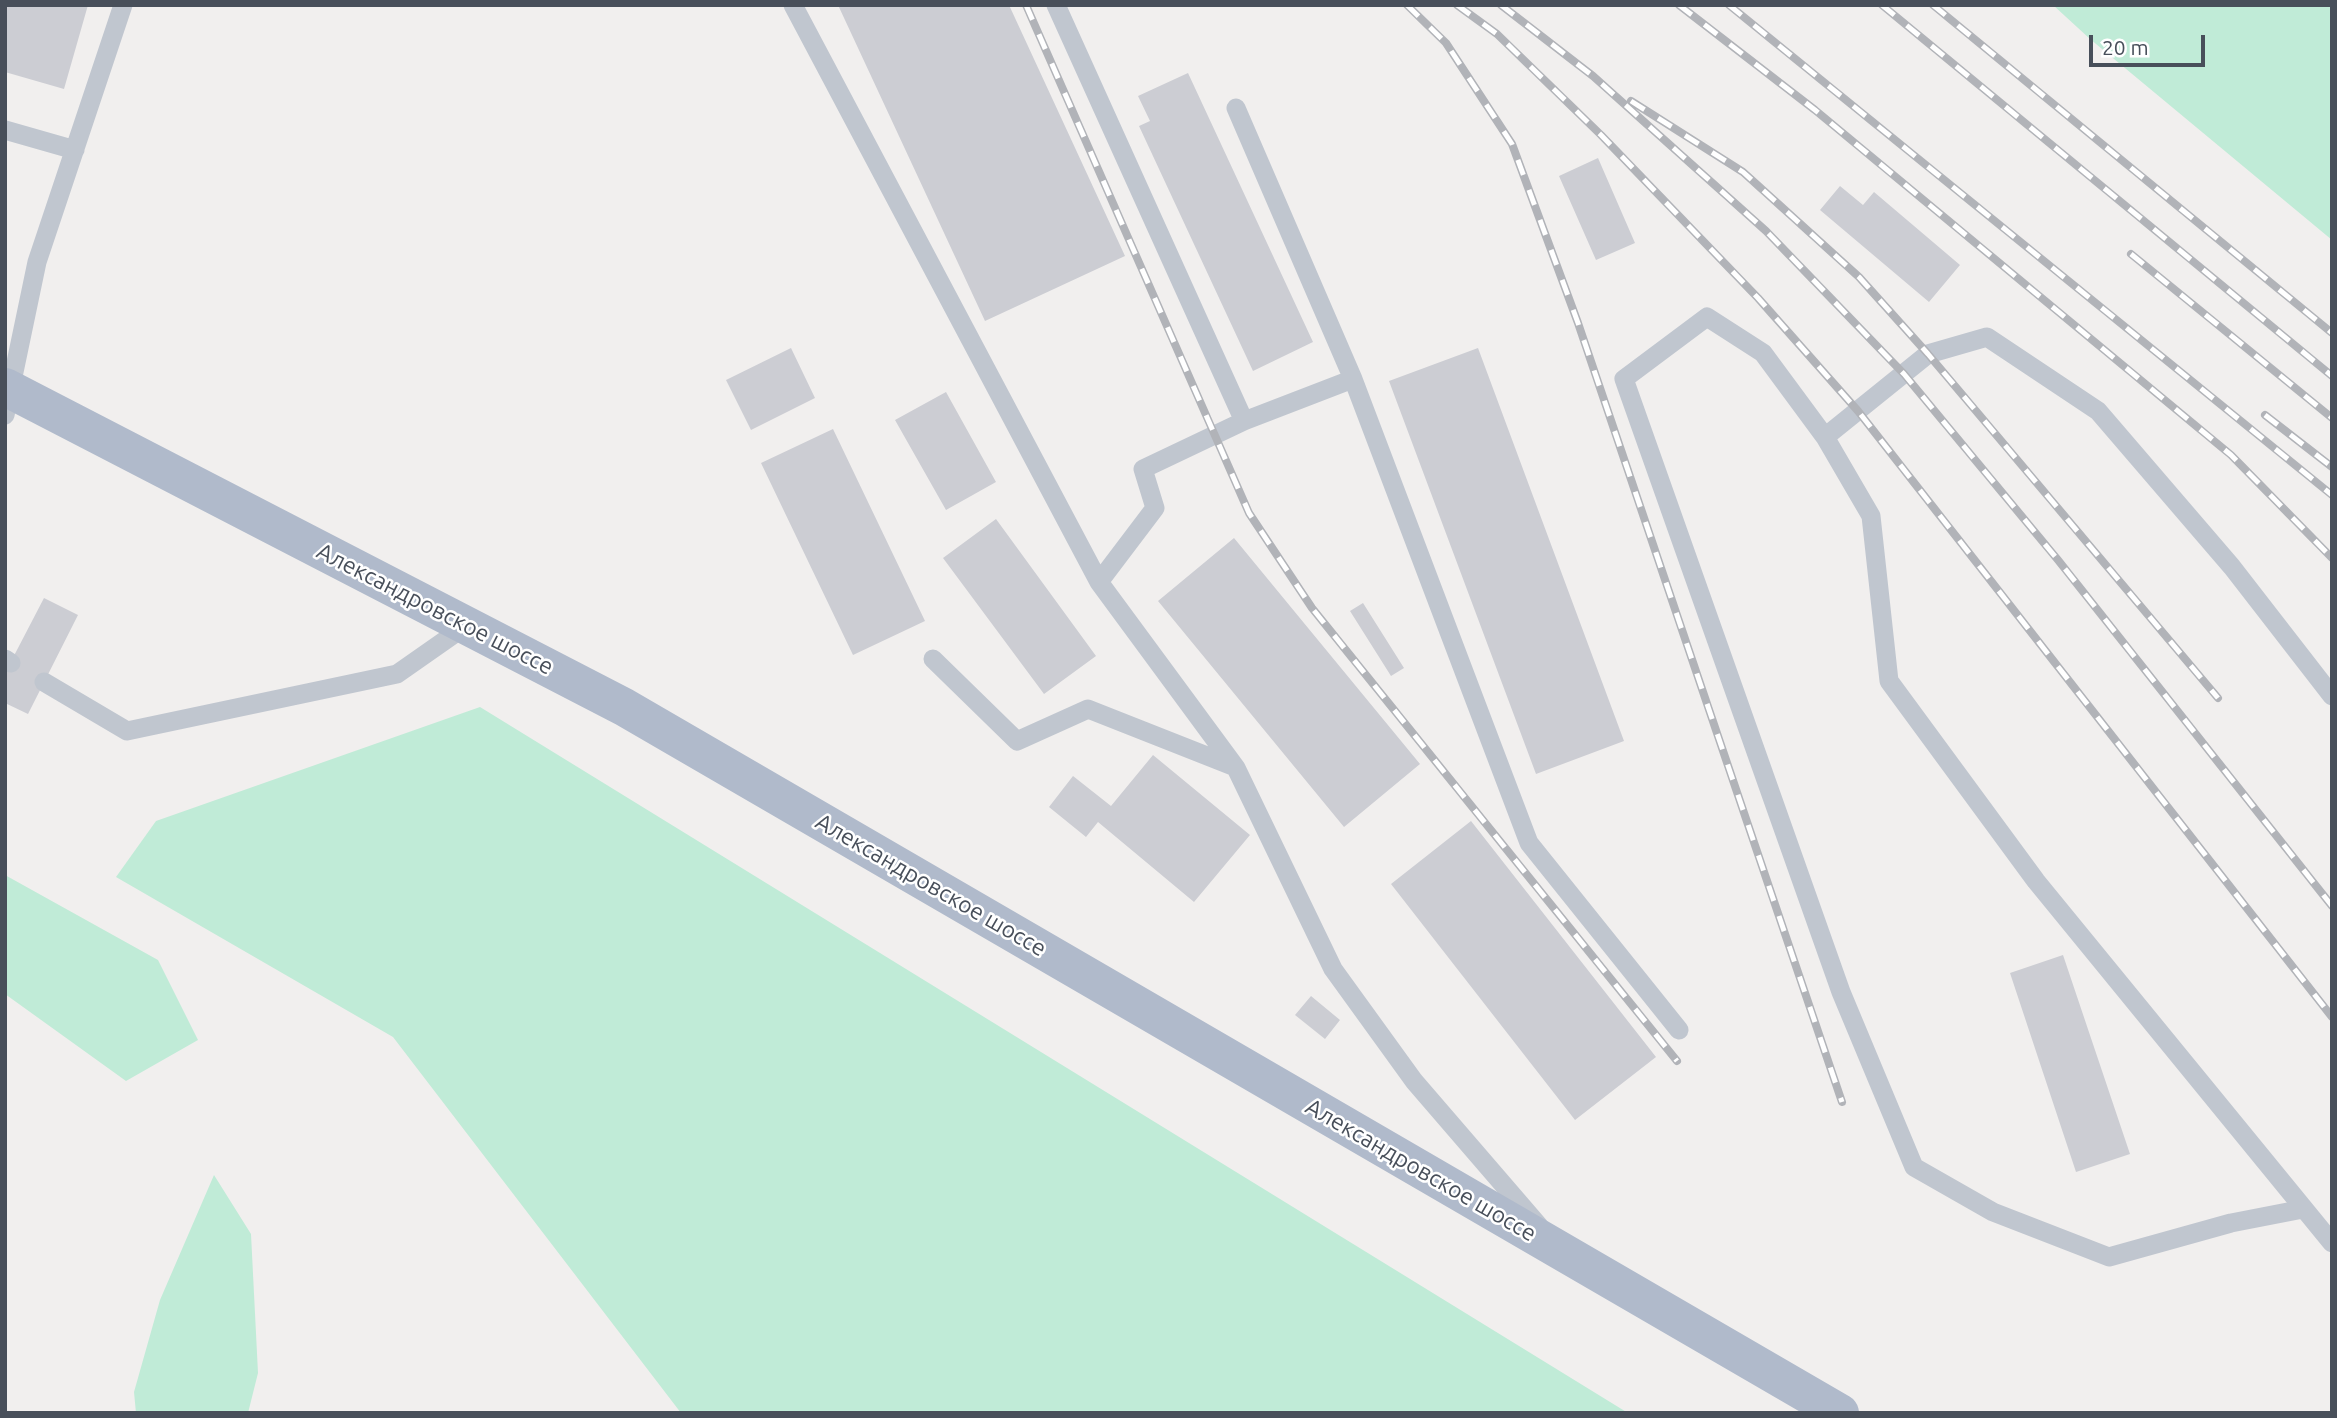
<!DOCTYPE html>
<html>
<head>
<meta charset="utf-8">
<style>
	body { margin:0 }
	#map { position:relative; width:2337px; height:1418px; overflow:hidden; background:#f1efee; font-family:Ubuntu,sans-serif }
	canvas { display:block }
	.frame { position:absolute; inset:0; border:7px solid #484f5a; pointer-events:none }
	.scale { position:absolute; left:2089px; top:35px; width:116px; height:32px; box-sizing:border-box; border:4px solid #484f5a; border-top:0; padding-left:9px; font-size:21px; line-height:24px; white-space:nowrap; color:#484f5a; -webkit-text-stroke:5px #fff; paint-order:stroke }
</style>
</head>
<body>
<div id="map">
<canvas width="2337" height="1418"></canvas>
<div class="frame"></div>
<div class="scale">20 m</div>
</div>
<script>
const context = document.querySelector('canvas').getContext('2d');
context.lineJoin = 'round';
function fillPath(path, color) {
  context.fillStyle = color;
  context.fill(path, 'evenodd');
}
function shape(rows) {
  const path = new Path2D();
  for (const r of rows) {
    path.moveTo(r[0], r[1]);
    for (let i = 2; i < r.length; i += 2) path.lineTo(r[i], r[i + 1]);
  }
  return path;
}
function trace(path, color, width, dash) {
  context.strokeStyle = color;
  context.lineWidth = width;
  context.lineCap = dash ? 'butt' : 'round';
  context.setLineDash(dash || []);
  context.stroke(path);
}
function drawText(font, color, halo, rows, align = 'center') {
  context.font = font + ' Ubuntu,sans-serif';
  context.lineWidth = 5;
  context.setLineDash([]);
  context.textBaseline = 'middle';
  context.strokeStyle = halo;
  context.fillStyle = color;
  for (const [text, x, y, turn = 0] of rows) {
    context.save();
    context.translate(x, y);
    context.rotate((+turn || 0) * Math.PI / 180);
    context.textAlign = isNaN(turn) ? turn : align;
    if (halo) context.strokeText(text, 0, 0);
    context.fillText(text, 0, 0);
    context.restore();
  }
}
fillPath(shape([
	[2053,5,2332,5,2332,240,2090,39],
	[480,707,1628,1413,681,1413,393,1037,116,877,156,821],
	[5,875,158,960,198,1040,126,1081,5,994],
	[214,1175,251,1234,258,1373,248,1413,136,1413,134,1392,160,1300]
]), '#c0ebd7');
fillPath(shape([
	[5,5,88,5,64,89,5,72],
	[838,5,1009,5,1125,256,985,321],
	[1188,73,1313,342,1253,371,1139,126,1150,121,1138,96],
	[1598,158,1635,243,1596,260,1559,176],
	[1840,186,1863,205,1874,192,1960,265,1929,302,1820,210],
	[791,348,815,398,751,430,726,380],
	[1478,348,1624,741,1536,774,1389,381],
	[946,392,996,482,946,510,895,420],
	[833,429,925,621,853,655,761,463],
	[996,519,1096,656,1044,694,943,558],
	[1234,538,1420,764,1344,827,1158,601],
	[44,598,78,615,28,714,5,703,5,673],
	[1363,603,1404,668,1391,676,1350,611],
	[1153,755,1250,835,1194,902,1098,822,1086,837,1049,807,1073,776,1111,806],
	[1471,821,1656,1057,1575,1120,1391,884],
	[2063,955,2130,1154,2076,1172,2010,973],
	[1311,996,1340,1020,1325,1039,1295,1015]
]), '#cccdd3');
trace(shape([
	[793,5,1099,582,1236,768,1333,969,1414,1081,1539,1226],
	[1056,5,1244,421,1143,469,1155,508,1099,582],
	[1236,108,1353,379],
	[5,130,75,150],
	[5,415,37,262,123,5],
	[1244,421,1353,379,1529,843,1679,1030],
	[1825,437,1928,354,1987,337,2098,411,2232,567,2332,696],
	[5,659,11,663],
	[933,659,1017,741,1088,709,1235,767],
	[44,682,127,731,397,674,467,625],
	[2303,1209,2231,1223,2109,1257,1993,1212,1914,1167,1841,992,1624,379,1707,317,1763,353,1825,437,1871,516,1889,681,2036,881,2332,1243]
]), '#c0c6cf', 19);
trace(shape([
	[5,387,624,707,1840,1413]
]), '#b0bacb', 38);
const rail = shape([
	[1026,5,1249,513,1312,608,1677,1061],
	[1407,5,1446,43,1512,144,1578,323,1842,1102],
	[1457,5,1497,34,1601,135,1758,298,1858,411,2332,1017],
	[1501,5,1593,76,1766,231,1904,374,2058,560,2332,906],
	[1679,5,1815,110,2231,455,2332,558],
	[1729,5,2332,495],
	[1882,5,2332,376],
	[1933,5,2332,333],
	[1631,101,1743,172,1859,277,1928,354,2218,698],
	[2131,254,2332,418],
	[2265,415,2332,467]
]);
trace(rail, '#b1b3b8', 8);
trace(rail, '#fff', 5, [16]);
drawText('23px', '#484f5a', '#fff', [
	["Александровское шоссе",435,609,27],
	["Александровское шоссе",931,885,30],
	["Александровское шоссе",1421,1170,30]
]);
</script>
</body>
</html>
